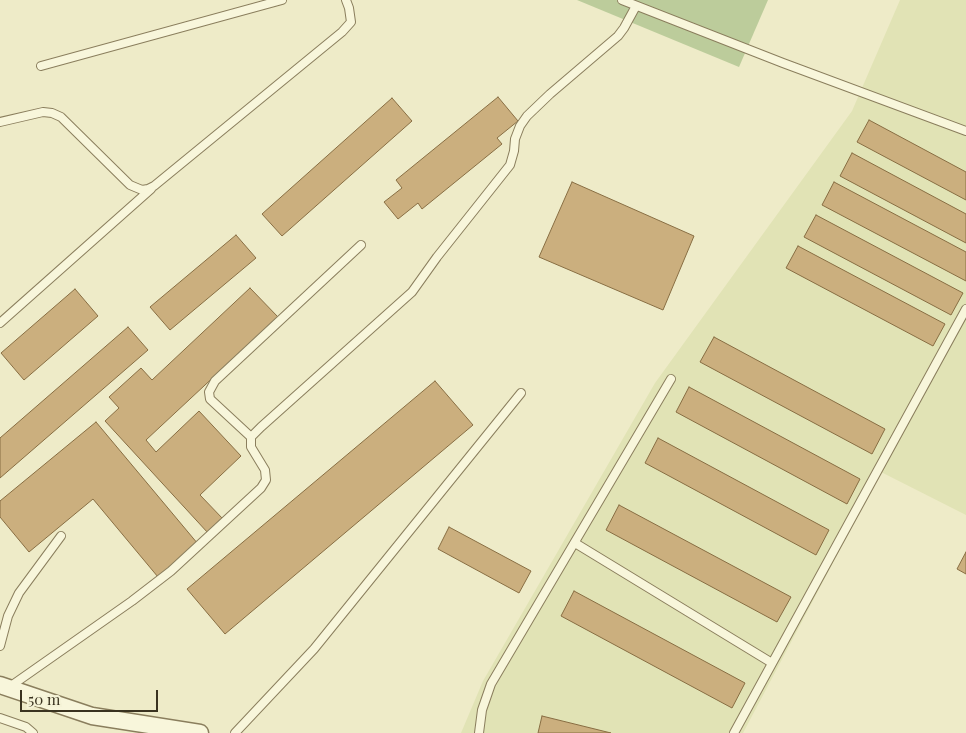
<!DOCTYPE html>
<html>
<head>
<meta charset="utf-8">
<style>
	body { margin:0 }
	#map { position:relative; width:966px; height:733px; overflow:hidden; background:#eeebc8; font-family:"Playfair Display",serif }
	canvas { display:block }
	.scale { position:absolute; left:20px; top:690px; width:138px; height:22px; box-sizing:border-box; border:2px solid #3a3320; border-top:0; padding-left:6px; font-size:15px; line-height:18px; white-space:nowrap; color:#3a3320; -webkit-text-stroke:4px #f5f3d7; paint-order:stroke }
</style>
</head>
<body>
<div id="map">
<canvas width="966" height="733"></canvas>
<div class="scale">50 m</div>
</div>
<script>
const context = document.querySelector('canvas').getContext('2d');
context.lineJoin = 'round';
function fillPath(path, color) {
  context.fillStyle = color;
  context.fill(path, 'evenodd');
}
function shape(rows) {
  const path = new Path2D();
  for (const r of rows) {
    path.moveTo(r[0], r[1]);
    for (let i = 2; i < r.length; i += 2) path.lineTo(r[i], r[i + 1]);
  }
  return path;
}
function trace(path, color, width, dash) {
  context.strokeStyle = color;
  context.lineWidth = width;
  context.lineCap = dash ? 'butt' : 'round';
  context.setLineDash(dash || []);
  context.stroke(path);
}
fillPath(shape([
	[900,0,966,0,966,515,881,472,743,733,461,733,483,681,655,383,852,111]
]), '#e1e3b5');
fillPath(shape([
	[577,0,768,0,739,67]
]), '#bccc9b');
const building = shape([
	[498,97,518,121,497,138,502,144,422,209,418,203,398,219,384,202,402,188,396,180,498,97],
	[392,98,412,121,282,236,262,214,392,98],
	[869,120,966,172,966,200,857,142,869,120],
	[852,153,966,214,966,243,840,176,852,153],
	[572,182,694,236,663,310,539,257,572,182],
	[834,182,966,252,966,281,822,205,834,182],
	[816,215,963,293,951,315,804,237,816,215],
	[236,235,256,258,170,330,150,307,236,235],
	[798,246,945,324,933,346,786,268,798,246],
	[250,288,278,317,146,440,156,452,199,411,241,456,200,495,223,519,208,533,105,421,119,408,109,397,141,368,152,380,250,288],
	[75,289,98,316,24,380,1,353,75,289],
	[128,327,148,350,0,478,0,438,128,327],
	[714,337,885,429,872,454,700,362,714,337],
	[435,381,473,425,225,634,187,589,435,381],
	[689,387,860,479,847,504,676,412,689,387],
	[96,422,198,544,158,577,93,499,29,552,0,517,0,501,96,422],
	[658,438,829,530,816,555,645,463,658,438],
	[619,505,791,597,777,622,606,530,619,505],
	[449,527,531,571,519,593,438,549,449,527],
	[966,552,966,574,957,569,966,552],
	[574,591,745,683,732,708,561,616,574,591],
	[542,716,611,733,538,733,542,716]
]);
fillPath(building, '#cbaf7e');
trace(building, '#886e43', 1);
const lane = shape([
	[622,0,783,63,966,131],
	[41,66,282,0],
	[0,122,43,112,52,113,61,117,130,185,142,190,148,189,154,186,342,32,351,22,349,8,346,0],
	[0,323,151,189],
	[251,437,210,399,209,392,215,381,361,245],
	[575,543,772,663],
	[0,646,8,616,19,593,61,536],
	[8,688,132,601,171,571,261,488,266,480,265,470,251,447,251,437,261,427,412,292,437,257,510,165,514,151,515,139,520,126,527,116,550,94,618,36,624,28,636,6],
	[0,718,26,727,33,733],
	[235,733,314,649,521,393],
	[479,733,482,710,491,684,671,379],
	[734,733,966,309]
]);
const street = shape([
	[0,685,92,716,200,733]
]);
trace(lane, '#8a7e5d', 10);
trace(street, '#8a7e5d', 19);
trace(lane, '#f8f6db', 8);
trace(street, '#f8f6db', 16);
</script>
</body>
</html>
